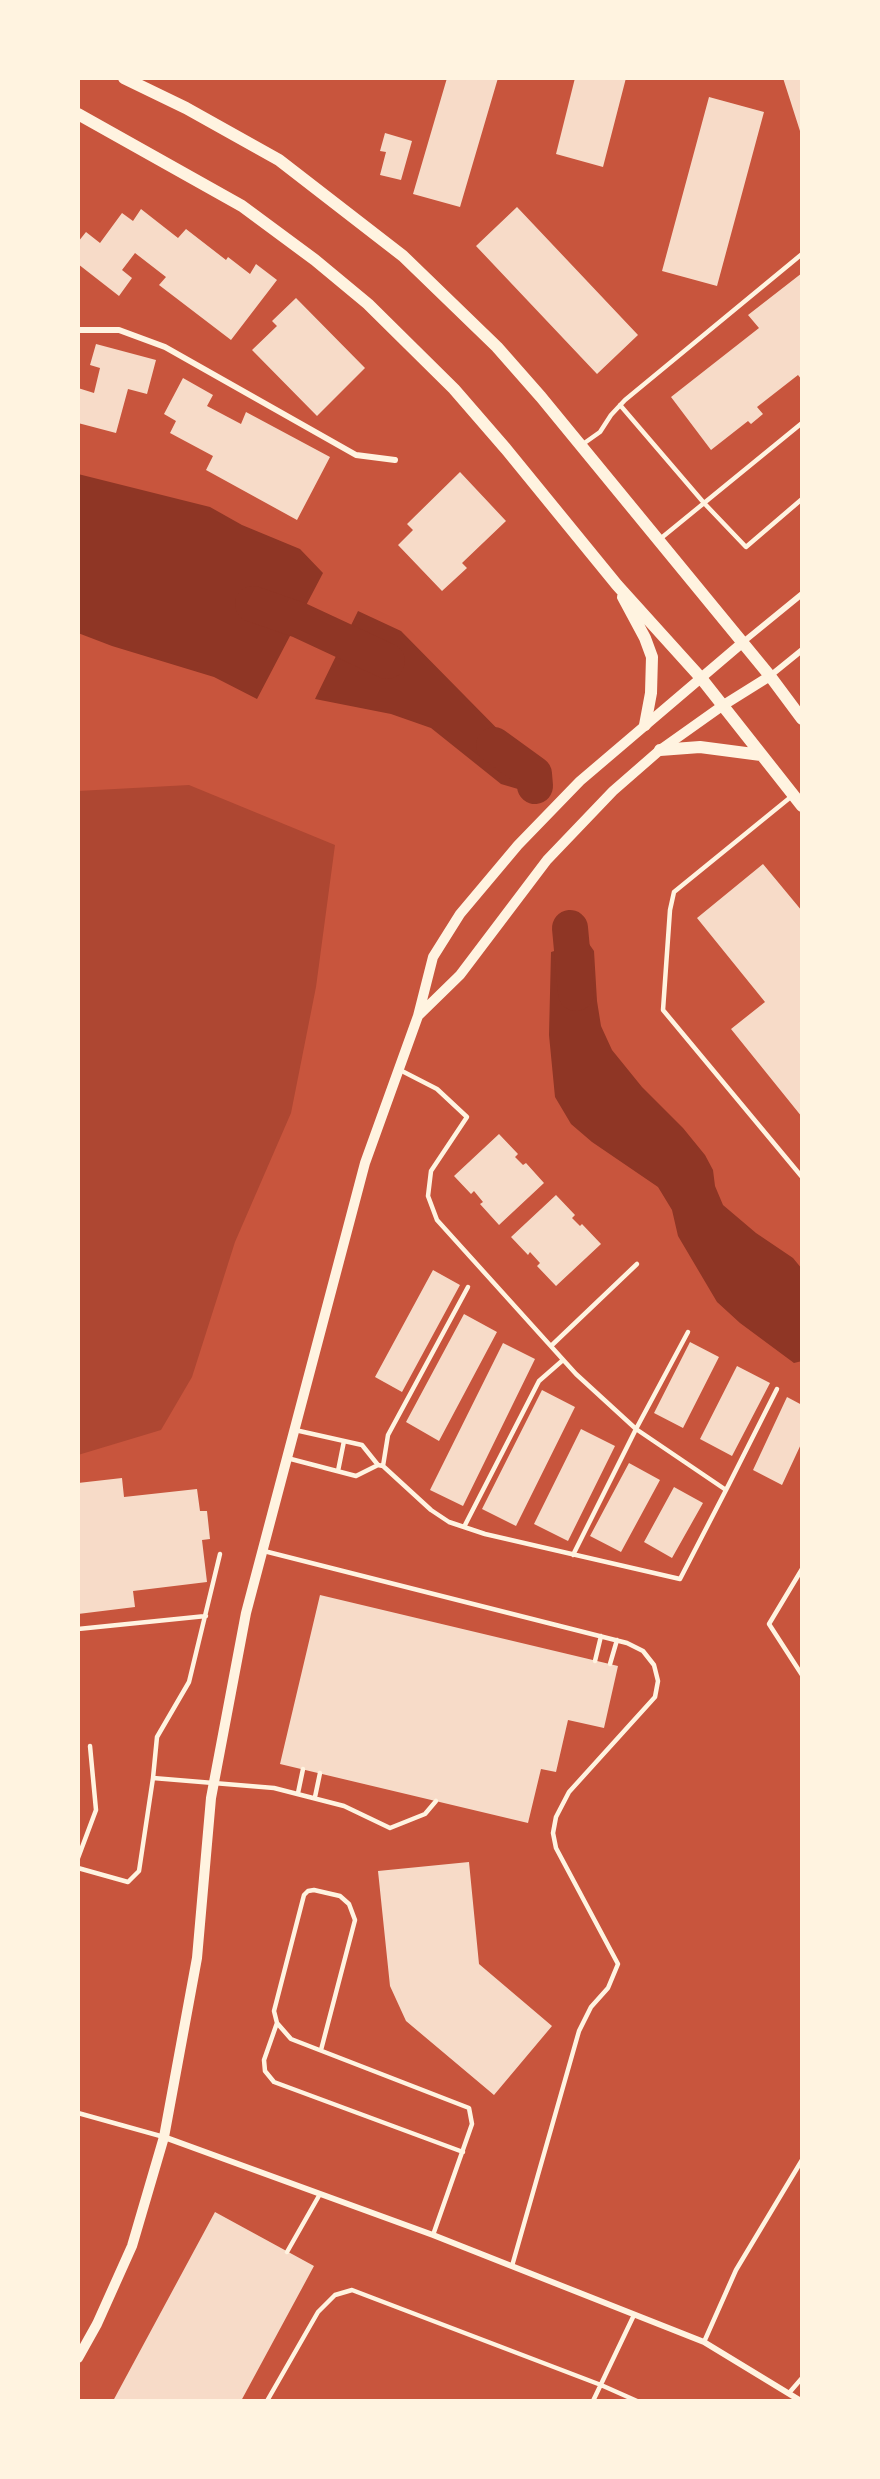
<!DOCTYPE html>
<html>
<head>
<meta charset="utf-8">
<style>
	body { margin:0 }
	#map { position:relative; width:880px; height:2479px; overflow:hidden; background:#c8553d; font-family:"Noto Sans",sans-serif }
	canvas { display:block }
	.frame { position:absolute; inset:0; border:80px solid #fff3e0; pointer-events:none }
</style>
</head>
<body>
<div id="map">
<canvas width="880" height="2479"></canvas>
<div class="frame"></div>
</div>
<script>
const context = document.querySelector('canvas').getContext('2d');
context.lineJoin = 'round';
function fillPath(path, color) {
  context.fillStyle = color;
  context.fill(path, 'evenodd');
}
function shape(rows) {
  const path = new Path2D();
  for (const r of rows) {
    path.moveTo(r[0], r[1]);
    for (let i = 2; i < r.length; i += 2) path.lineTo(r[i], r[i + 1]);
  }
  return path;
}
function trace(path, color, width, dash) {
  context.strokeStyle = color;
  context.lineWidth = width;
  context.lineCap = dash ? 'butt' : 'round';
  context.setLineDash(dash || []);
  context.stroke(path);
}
fillPath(shape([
	[189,785,335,845,316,987,291,1113,235,1242,192,1377,161,1430,78,1455,78,791]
]), '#ae4732');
fillPath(shape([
	[78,474,210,507,242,525,300,549,323,573,257,699,214,677,112,646,78,633],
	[358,611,401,631,531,763,534,774,518,789,501,784,431,728,391,714,315,699],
	[587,941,594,951,597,1001,601,1026,612,1050,642,1087,683,1128,705,1155,713,1170,715,1186,723,1205,756,1233,793,1258,802,1269,802,1361,794,1363,740,1323,717,1302,678,1236,672,1210,658,1187,592,1142,571,1124,555,1097,549,1035,551,952]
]), '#8f3625');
trace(shape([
	[253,604,299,620,387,661],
	[494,745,534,774,535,786],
	[570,928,576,993]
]), '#8f3625', 36);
fillPath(shape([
	[447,78,498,78,460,207,413,194],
	[575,78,626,78,603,167,556,154],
	[783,78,802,78,802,130,800,131],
	[709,97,764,112,717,286,662,271],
	[385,133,412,141,401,180,380,175,386,152,380,151],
	[517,207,638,335,597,374,476,246],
	[141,209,178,238,186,229,226,260,228,257,250,274,256,264,277,280,231,340,159,285,166,277,135,253,122,270,132,278,119,296,78,264,78,242,86,232,100,243,122,213,133,221],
	[802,273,802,380,798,375,757,407,763,414,751,424,748,421,711,450,671,397,759,328,748,315],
	[296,298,365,368,317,416,252,350,277,326,272,321],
	[96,344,156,360,147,394,128,389,116,433,78,423,78,388,94,393,100,368,90,365],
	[183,378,213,395,207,406,241,424,246,412,330,457,297,520,206,470,213,456,170,433,176,421,164,414],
	[460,472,506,521,462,563,467,568,442,591,398,545,413,530,407,524],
	[763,864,802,911,802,1117,731,1029,765,1002,697,918],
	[499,1134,518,1154,515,1157,523,1165,526,1163,544,1183,499,1225,480,1204,483,1202,474,1191,471,1194,454,1176],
	[556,1195,575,1215,572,1218,580,1226,582,1224,601,1244,556,1286,537,1266,540,1263,530,1252,528,1255,511,1237],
	[433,1270,460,1285,402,1392,375,1377],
	[464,1314,497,1332,439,1441,406,1422],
	[690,1342,719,1357,683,1428,654,1413],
	[503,1343,535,1359,463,1506,430,1490],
	[737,1366,770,1383,732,1456,700,1439],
	[542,1390,575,1407,516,1526,482,1509],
	[787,1397,802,1405,802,1442,782,1485,753,1470],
	[581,1429,615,1446,568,1541,534,1524],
	[629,1463,660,1480,621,1552,590,1536],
	[122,1478,124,1497,197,1489,200,1511,207,1511,210,1539,202,1540,207,1582,133,1591,135,1607,78,1614,78,1483],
	[674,1487,703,1503,672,1558,644,1542],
	[320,1595,618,1666,604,1728,568,1720,556,1772,541,1769,528,1823,280,1764],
	[469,1862,479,1964,552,2026,494,2095,406,2021,390,1986,378,1871],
	[215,2212,314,2266,241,2401,113,2401]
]), '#f7dbc8');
trace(shape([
	[620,405,704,503,746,547,802,499],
	[583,444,600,432,611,415,625,400,802,254],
	[660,539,802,423],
	[792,796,674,892,670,910,663,1010,802,1177],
	[551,1346,637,1264],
	[295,1430,362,1445,378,1465,383,1466,431,1510,449,1522,485,1534,680,1579,726,1490,636,1429,576,1374,437,1220,428,1196,431,1171,467,1117,437,1089,400,1070],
	[287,1458,356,1476,378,1465],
	[383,1466,388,1435,468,1287],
	[338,1471,344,1441],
	[726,1490,777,1389],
	[464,1527,539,1381,563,1360],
	[264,1551,627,1643,643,1651,654,1665,658,1681,655,1697,569,1792,556,1817,553,1833,556,1848,618,1964,608,1988,591,2007,579,2031,512,2266],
	[220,1554,189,1682,157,1737,153,1778,274,1788,344,1806,390,1828,425,1814,436,1801],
	[573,1555,636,1429,688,1332],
	[802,1569,769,1624,802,1675],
	[78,1629,206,1616],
	[595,1661,601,1636],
	[610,1664,617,1640],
	[298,1793,303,1769],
	[315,1797,320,1773],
	[78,1858,96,1810,90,1746],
	[78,1868,128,1882,139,1871,153,1778],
	[277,2023,264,2060,265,2071,274,2082,463,2152],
	[321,2050,355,1920,349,1904,340,1896,314,1890,308,1891,304,1895,274,2011,277,2023,291,2039,469,2108,472,2124,433,2235],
	[78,2113,164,2137],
	[287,2252,320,2194],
	[704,2342,736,2270,802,2160],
	[789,2393,802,2378],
	[267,2401,318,2312,335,2295,352,2290,601,2385,637,2401],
	[593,2401,634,2315]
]), '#fff3e0', 4.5);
trace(shape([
	[78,330,119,330,165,347,356,455,395,460],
	[742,643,802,594],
	[770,676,802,650],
	[164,2137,433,2235,704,2342,801,2401]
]), '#fff3e0', 6);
trace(shape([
	[418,1016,460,975,547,860,613,791,660,750,722,706,770,676],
	[78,2358,97,2324,132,2246,164,2137,197,1958,211,1798,246,1613,365,1163,418,1016,433,957,460,914,518,845,580,781,742,643]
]), '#fff3e0', 10);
trace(shape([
	[124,78,186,108,279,160,403,256,497,347,541,397,770,676,802,719],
	[78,114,242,206,315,260,368,304,454,389,506,449,617,585,701,678,802,806],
	[623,597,645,638,652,657,651,693,645,725],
	[660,750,700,747,761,755]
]), '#fff3e0', 12);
</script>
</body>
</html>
